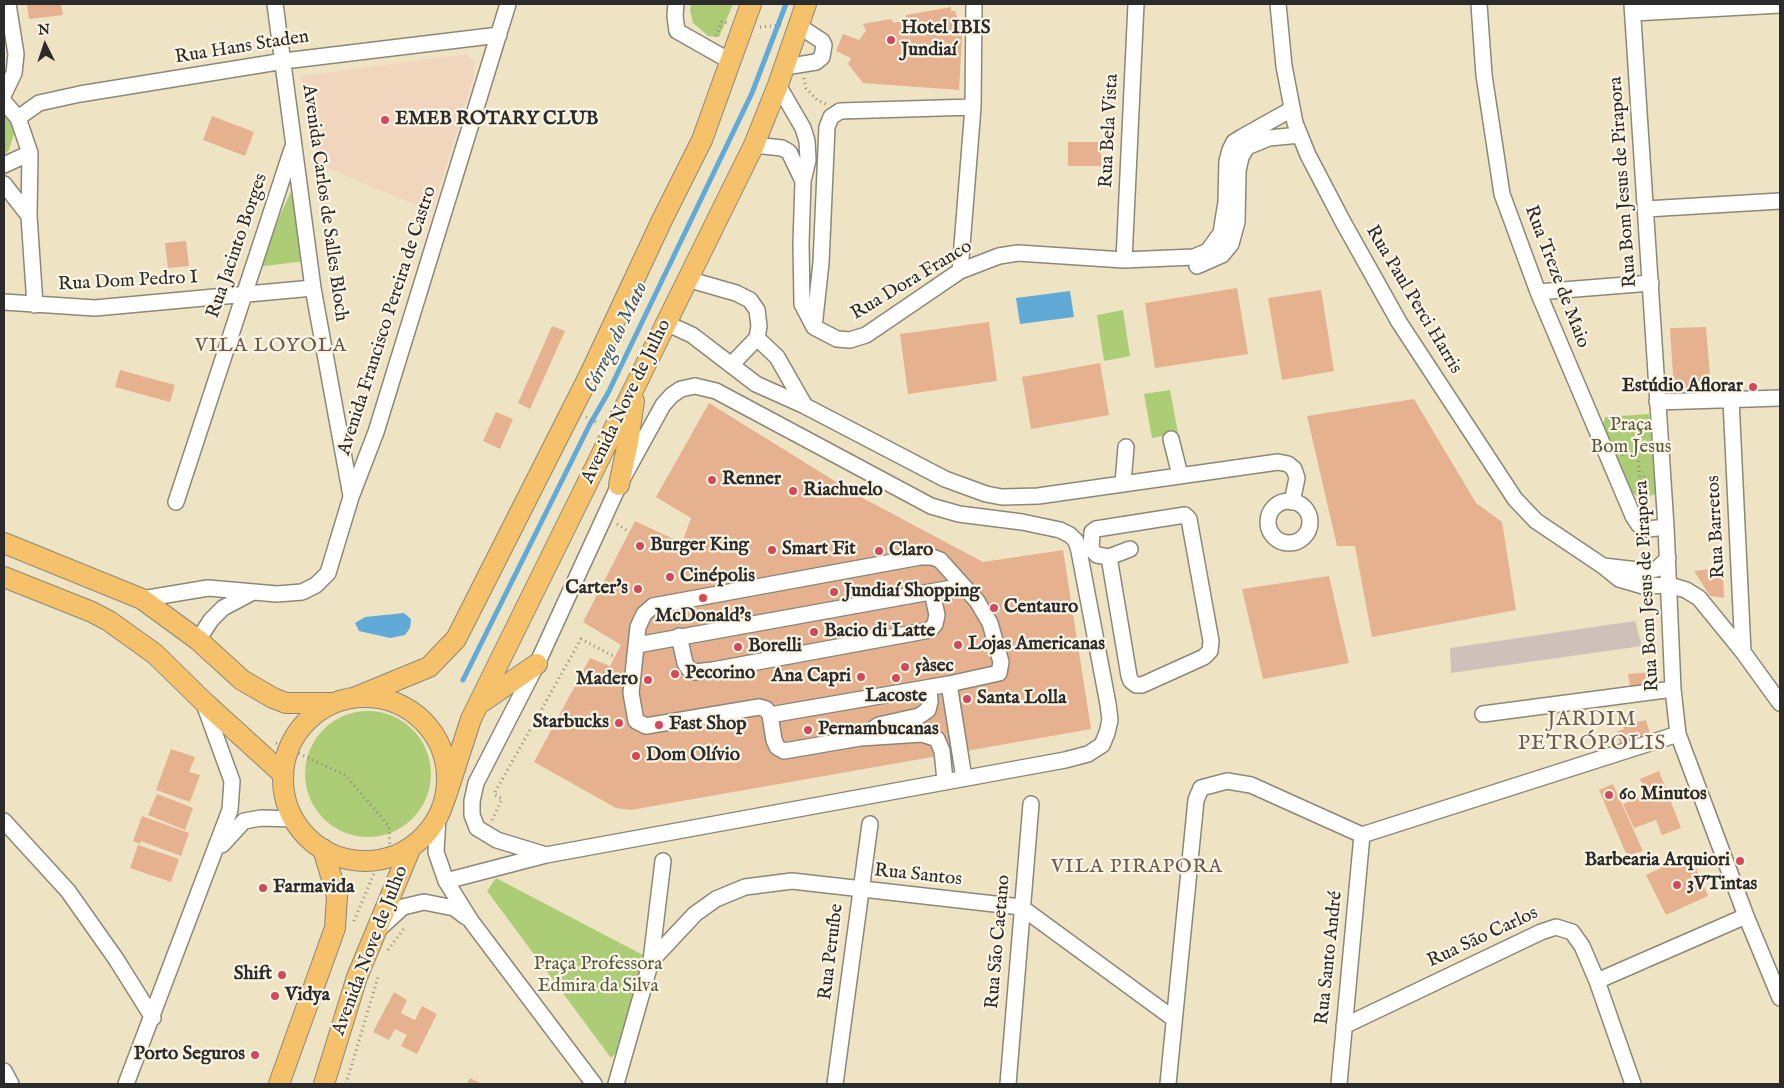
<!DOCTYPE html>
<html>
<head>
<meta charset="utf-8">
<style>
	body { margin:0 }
	#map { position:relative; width:1784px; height:1088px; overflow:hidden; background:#eee4c4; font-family:"IM FELL English",serif }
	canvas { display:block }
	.frame { position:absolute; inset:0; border:5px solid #2b2b2b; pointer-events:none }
	.north { position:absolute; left:20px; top:20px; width:50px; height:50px; -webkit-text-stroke:4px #fcf5e5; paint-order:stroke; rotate:356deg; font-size:14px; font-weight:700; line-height:20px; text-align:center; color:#2b2b2b }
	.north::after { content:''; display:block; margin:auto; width:18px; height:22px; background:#2b2b2b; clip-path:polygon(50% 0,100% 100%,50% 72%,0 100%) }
</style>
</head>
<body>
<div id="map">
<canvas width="1784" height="1088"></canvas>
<div class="frame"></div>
<div class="north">N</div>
</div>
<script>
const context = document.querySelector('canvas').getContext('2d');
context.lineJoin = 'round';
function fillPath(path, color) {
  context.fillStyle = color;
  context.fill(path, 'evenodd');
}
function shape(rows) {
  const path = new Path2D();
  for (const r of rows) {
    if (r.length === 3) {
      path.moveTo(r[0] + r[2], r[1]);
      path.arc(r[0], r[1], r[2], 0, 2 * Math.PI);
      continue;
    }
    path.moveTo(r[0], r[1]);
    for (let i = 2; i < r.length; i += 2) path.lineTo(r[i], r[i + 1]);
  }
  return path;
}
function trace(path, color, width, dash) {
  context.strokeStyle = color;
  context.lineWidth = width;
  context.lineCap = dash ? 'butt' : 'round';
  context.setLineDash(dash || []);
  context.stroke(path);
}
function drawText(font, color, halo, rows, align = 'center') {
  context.font = font + ' "IM FELL English",serif';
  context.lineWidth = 4.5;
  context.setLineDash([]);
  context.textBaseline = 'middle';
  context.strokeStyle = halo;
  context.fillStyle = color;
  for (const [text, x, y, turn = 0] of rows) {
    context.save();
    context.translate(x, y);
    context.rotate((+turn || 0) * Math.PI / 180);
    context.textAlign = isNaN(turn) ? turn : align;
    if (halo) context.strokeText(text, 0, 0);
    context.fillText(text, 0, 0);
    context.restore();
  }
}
fillPath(shape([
	[467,54,474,62,474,76,432,212,318,164,301,76]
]), '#f1d5bd');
fillPath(shape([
	[1635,621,1642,646,1451,673,1450,648]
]), '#cec1ba');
fillPath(shape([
	[691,4,733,4,719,37,708,36,693,23,690,10],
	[4,113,15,130,9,150,4,155],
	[291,191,305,261,257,267],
	[1123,310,1130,356,1104,361,1097,315],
	[1170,390,1178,433,1152,438,1144,394],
	[1649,414,1657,494,1641,498,1632,493,1603,425,1605,417],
	[368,774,63],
	[496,878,643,955,621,1047,611,1058,487,891]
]), '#accd76');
fillPath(shape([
	[1070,291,1074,317,1020,324,1016,298],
	[404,613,411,619,410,628,405,635,390,638,359,631,355,623,365,617]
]), '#61aad8');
trace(shape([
	[463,680,590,424,608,393,752,93,786,4]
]), '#61aad8', 5);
fillPath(shape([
	[27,4,61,4,63,15,29,19],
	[951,7,951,11,955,11,958,19,963,19,959,90,863,83,848,64,851,58,836,51,843,34,859,40,866,31,863,24,891,19,894,23,906,20,906,15],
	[212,116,254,132,245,156,203,140],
	[1068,142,1101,142,1101,166,1068,166],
	[186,241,189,266,168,268,165,243],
	[1237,288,1248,354,1155,368,1145,303],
	[1321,290,1334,371,1282,380,1268,298],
	[989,322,997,381,908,394,900,334],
	[552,326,565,331,530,409,518,403],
	[1706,327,1711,388,1674,391,1670,328],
	[1100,363,1109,415,1031,429,1022,377],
	[120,370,175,385,170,402,115,387],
	[1414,399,1476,503,1502,522,1516,610,1372,637,1355,546,1337,546,1307,416],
	[709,403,859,496,983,562,1063,550,1091,729,631,810,616,808,534,762,590,658,610,666,621,645,583,622,635,521,682,543,691,518,656,497],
	[496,412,513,419,500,449,483,441],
	[1710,569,1713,575,1723,575,1724,598,1710,596,1694,571],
	[1329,576,1349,663,1263,679,1242,589],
	[1651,672,1652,683,1630,686,1628,674],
	[1646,720,1651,737,1622,749,1616,732,1624,729,1623,725],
	[171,749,195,757,189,772,200,775,190,802,156,790],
	[1659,771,1681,828,1662,835,1656,820,1634,828,1623,804,1647,794,1640,779],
	[1613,784,1633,829,1643,851,1627,856,1599,790],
	[157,794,193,808,185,830,148,815],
	[142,816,189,833,181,856,141,841,140,844,133,841],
	[138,845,179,859,171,882,130,868],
	[1690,854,1708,896,1666,915,1646,875],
	[394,992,407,1000,401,1013,415,1020,422,1006,437,1014,417,1054,401,1046,407,1035,395,1029,389,1040,373,1032],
	[470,1078,482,1084,467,1084]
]), '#e5b18e');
const minor = shape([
	[275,4,313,288,351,496],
	[676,4,675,16,677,31,730,61],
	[1278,4,1284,66,1295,123,1308,155,1343,222,1399,322,1515,499,1536,521,1603,566,1619,579,1643,586,1669,585,1686,590,1699,598,1743,652,1780,703],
	[1479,4,1484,75,1502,194,1538,292,1633,516,1639,525,1648,529,1666,527],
	[1632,4,1666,527,1673,689,1678,734,1746,916,1780,998],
	[1633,13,1780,5],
	[785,67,816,62,822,57,824,45,822,41,799,26],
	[778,85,803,128,807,141,808,160,803,181,801,243,802,304,814,327,837,339,850,340,866,335,960,271,999,256,1018,253,1124,260,1194,257,1208,251,1221,233,1226,202,1227,161,1230,150,1234,142,1242,137,1292,109],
	[4,94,14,73,16,54,8,4],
	[4,102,18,118,30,153,29,216,35,305],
	[18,118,39,103,80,94,284,61,499,35],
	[754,145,782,148,789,152,803,181],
	[4,165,30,153],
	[4,184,29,216],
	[1646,209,1780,201],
	[1124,260,1136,4],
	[1197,266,1222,255,1231,244,1237,222,1238,171,1241,157,1247,147,1269,138,1300,135],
	[960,271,973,107,974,4],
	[687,279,736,293,750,300,757,310,759,326,757,338,777,357,805,406],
	[1538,292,1651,283],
	[4,302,95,308,313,288],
	[666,323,692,335,756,384,805,406,945,479,986,494,1002,497,1038,496,1278,462,1288,464,1294,469,1297,478,1292,502],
	[814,327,821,263,827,127,831,117,840,111,973,107],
	[731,365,757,338],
	[695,386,716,391,931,506,959,514,1022,522,1060,530,1070,535,1076,541,1079,551,1108,704,1110,720,1107,733,1102,745,1088,754,1065,760,546,855,497,840,477,828,472,815,472,801,476,783,537,664,619,485,663,405,672,395,681,389,695,386],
	[1731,400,1743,652],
	[1657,402,1780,398],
	[1171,439,1180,475],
	[1123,483,1126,447],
	[1289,522,21],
	[176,502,292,149],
	[1185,515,1189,519,1211,641,1210,651,1204,657,1142,685,1136,685,1131,681,1129,676,1109,557,1097,555,1091,549,1092,532,1096,529,1185,515],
	[920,557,932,557,940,560,977,601,990,623,1001,662,999,673,949,684,770,715,766,709,759,707,646,726,636,721,631,693,638,627,644,614,653,606,920,557],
	[1109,557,1130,549],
	[1603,566,1647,571,1657,569,1668,558],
	[142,599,208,588,277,594,302,592,316,585,328,573,351,497,376,432,508,4],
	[679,636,685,663,689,669,694,672,713,670,930,630,935,624,937,615,932,592],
	[198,640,211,620,223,608,253,592],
	[637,645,963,586],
	[949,684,964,778],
	[1483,714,1673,689],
	[770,715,774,740,777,747,784,751,860,738,922,734,937,739,942,751,945,780],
	[860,738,879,725,919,716,928,710,930,702,929,688],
	[438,817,436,852,446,881,471,921,594,1084],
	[4,821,68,891,116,959,153,1018],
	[1362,835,1678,734],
	[222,845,244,821,261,818,294,819],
	[446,881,546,855],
	[381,927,403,907,424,902,454,908,466,917],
	[651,961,695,914,716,899,745,887,792,881,1021,907,1174,1019],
	[1597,981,1746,916],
	[1344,1026,1541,932,1556,927,1572,932,1582,946,1597,981,1633,1084],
	[4,1071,11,1084],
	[126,1084,230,810,232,781,204,704],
	[616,1084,651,961,663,861],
	[835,1084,870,824],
	[1008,1084,1031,804],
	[1168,1084,1196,800,1201,788,1227,781,1251,785,1362,835],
	[1339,1084,1362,835]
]);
const major = shape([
	[619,485,628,442,634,401],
	[4,543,142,599,198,640,242,680,273,698,286,703,331,703],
	[4,577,92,612,109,621,155,654,204,702,283,774],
	[356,697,429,667,456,639,590,374,662,220,702,140,751,4],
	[365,779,82],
	[482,702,537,664],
	[445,799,471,719,754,145,778,85,806,4],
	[279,1084,335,928,337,896,323,849],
	[324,1084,357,977,411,847]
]);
trace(minor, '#8c8878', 18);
trace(major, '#8c8878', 22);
trace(shape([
	[760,27,781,25],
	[716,36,722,21,727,23],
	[804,78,806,88,817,100,826,104],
	[586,417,598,423],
	[1637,451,1640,477,1649,477],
	[1622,455,1648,449],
	[617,524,629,532],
	[276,743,345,775,389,826,390,849],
	[492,820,502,799,494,794,581,639,615,657],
	[354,921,380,859],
	[388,950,405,927],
	[346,1084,378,977]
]), '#8c8878', 3, [1, 4]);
trace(minor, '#fff', 15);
trace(major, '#f6c16b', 20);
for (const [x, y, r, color] of [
	[891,40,5,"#d1495b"],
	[385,120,5,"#d1495b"],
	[1753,387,5,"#d1495b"],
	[712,480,5,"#d1495b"],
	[793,491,5,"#d1495b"],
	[640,546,5,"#d1495b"],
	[772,550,5,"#d1495b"],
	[879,551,5,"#d1495b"],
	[670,577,5,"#d1495b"],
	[638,589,5,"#d1495b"],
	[834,592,5,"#d1495b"],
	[703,598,5,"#d1495b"],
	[994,608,5,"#d1495b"],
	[814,632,5,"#d1495b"],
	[958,645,5,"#d1495b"],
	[738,647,5,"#d1495b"],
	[905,667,5,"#d1495b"],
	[675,674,5,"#d1495b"],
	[861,677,5,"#d1495b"],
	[896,678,5,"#d1495b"],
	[648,680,5,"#d1495b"],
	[967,699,5,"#d1495b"],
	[619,723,5,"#d1495b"],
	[659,725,5,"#d1495b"],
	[808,730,5,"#d1495b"],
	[636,756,5,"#d1495b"],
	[1609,795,5,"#d1495b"],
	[1740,861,5,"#d1495b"],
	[1677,885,5,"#d1495b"],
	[263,888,5,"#d1495b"],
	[282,975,5,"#d1495b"],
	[275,996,5,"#d1495b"],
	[255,1055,5,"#d1495b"]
]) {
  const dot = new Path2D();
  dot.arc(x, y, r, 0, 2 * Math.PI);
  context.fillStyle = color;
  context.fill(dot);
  trace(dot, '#fcf5e5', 2);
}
drawText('bold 19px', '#2b2b2b', '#fcf5e5', [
	["Hotel IBIS",901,29],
	["Jundiaí",901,51],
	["EMEB ROTARY CLUB",395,120],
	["Estúdio Aflorar",1743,387,"right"],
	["Renner",722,480],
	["Riachuelo",803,491],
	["Burger King",650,546],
	["Smart Fit",782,550],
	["Claro",889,551],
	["Cinépolis",680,577],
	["Carter's",628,589,"right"],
	["Jundiaí Shopping",844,592],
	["Centauro",1004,608],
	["McDonald's",703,617,"center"],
	["Bacio di Latte",824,632],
	["Lojas Americanas",968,645],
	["Borelli",748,647],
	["5àsec",915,667],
	["Pecorino",685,674],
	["Ana Capri",851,677,"right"],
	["Madero",638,680,"right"],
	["Lacoste",896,697,"center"],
	["Santa Lolla",977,699],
	["Starbucks",609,723,"right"],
	["Fast Shop",669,725],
	["Pernambucanas",818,730],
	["Dom Olívio",646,756],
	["60 Minutos",1619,795],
	["Barbearia Arquiori",1730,861,"right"],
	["3VTintas",1687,885],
	["Farmavida",273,888],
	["Shift",272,975,"right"],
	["Vidya",285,996],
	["Porto Seguros",245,1055,"right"]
], 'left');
drawText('19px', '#2b2b2b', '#fcf5e5', [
	["Rua Hans Staden",242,48,-9],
	["Rua Bela Vista",1110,131,-87],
	["Rua Bom Jesus de Pirapora",1624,182,-94],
	["Avenida Carlos de Salles Bloch",324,203,82],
	["Rua Jacinto Borges",238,246,-71],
	["Rua Treze de Maio",1556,277,69],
	["Rua Dora Franco",912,281,-31],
	["Rua Dom Pedro I",128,282,-3],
	["Rua Paul Perci Harris",1413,300,59],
	["Avenida Francisco Pereira de Castro",388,321,-72],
	["Avenida Nove de Julho",627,402,-64],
	["Rua Barretos",1717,527,-93],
	["Rua Bom Jesus de Pirapora",1648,586,-93],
	["Rua Santos",918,876,6],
	["Rua São Carlos",1483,938,-25],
	["Rua São Caetano",999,942,-85],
	["Avenida Nove de Julho",371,951,-69],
	["Rua Peruíbe",832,952,-83],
	["Rua Santo André",1330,958,-84]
]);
drawText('19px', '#525c42', '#fcf5e5', [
	["Praça",1631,426],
	["Bom Jesus",1631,448],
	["Praça Professora",598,965],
	["Edmira da Silva",598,987]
]);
drawText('italic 20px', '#3e5768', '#fcf5e5', [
	["Córrego do Mato",617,338,-64]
]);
context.letterSpacing = '1px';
drawText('20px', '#6c5a4e', '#fcf5e5', [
	["VILA LOYOLA",271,347],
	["VILA PIRAPORA",1137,868]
]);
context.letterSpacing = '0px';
context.letterSpacing = '1px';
drawText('21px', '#6c5a4e', '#fcf5e5', [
	["JARDIM",1592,721],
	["PETRÓPOLIS",1592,745]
]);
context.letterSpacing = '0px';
</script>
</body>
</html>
